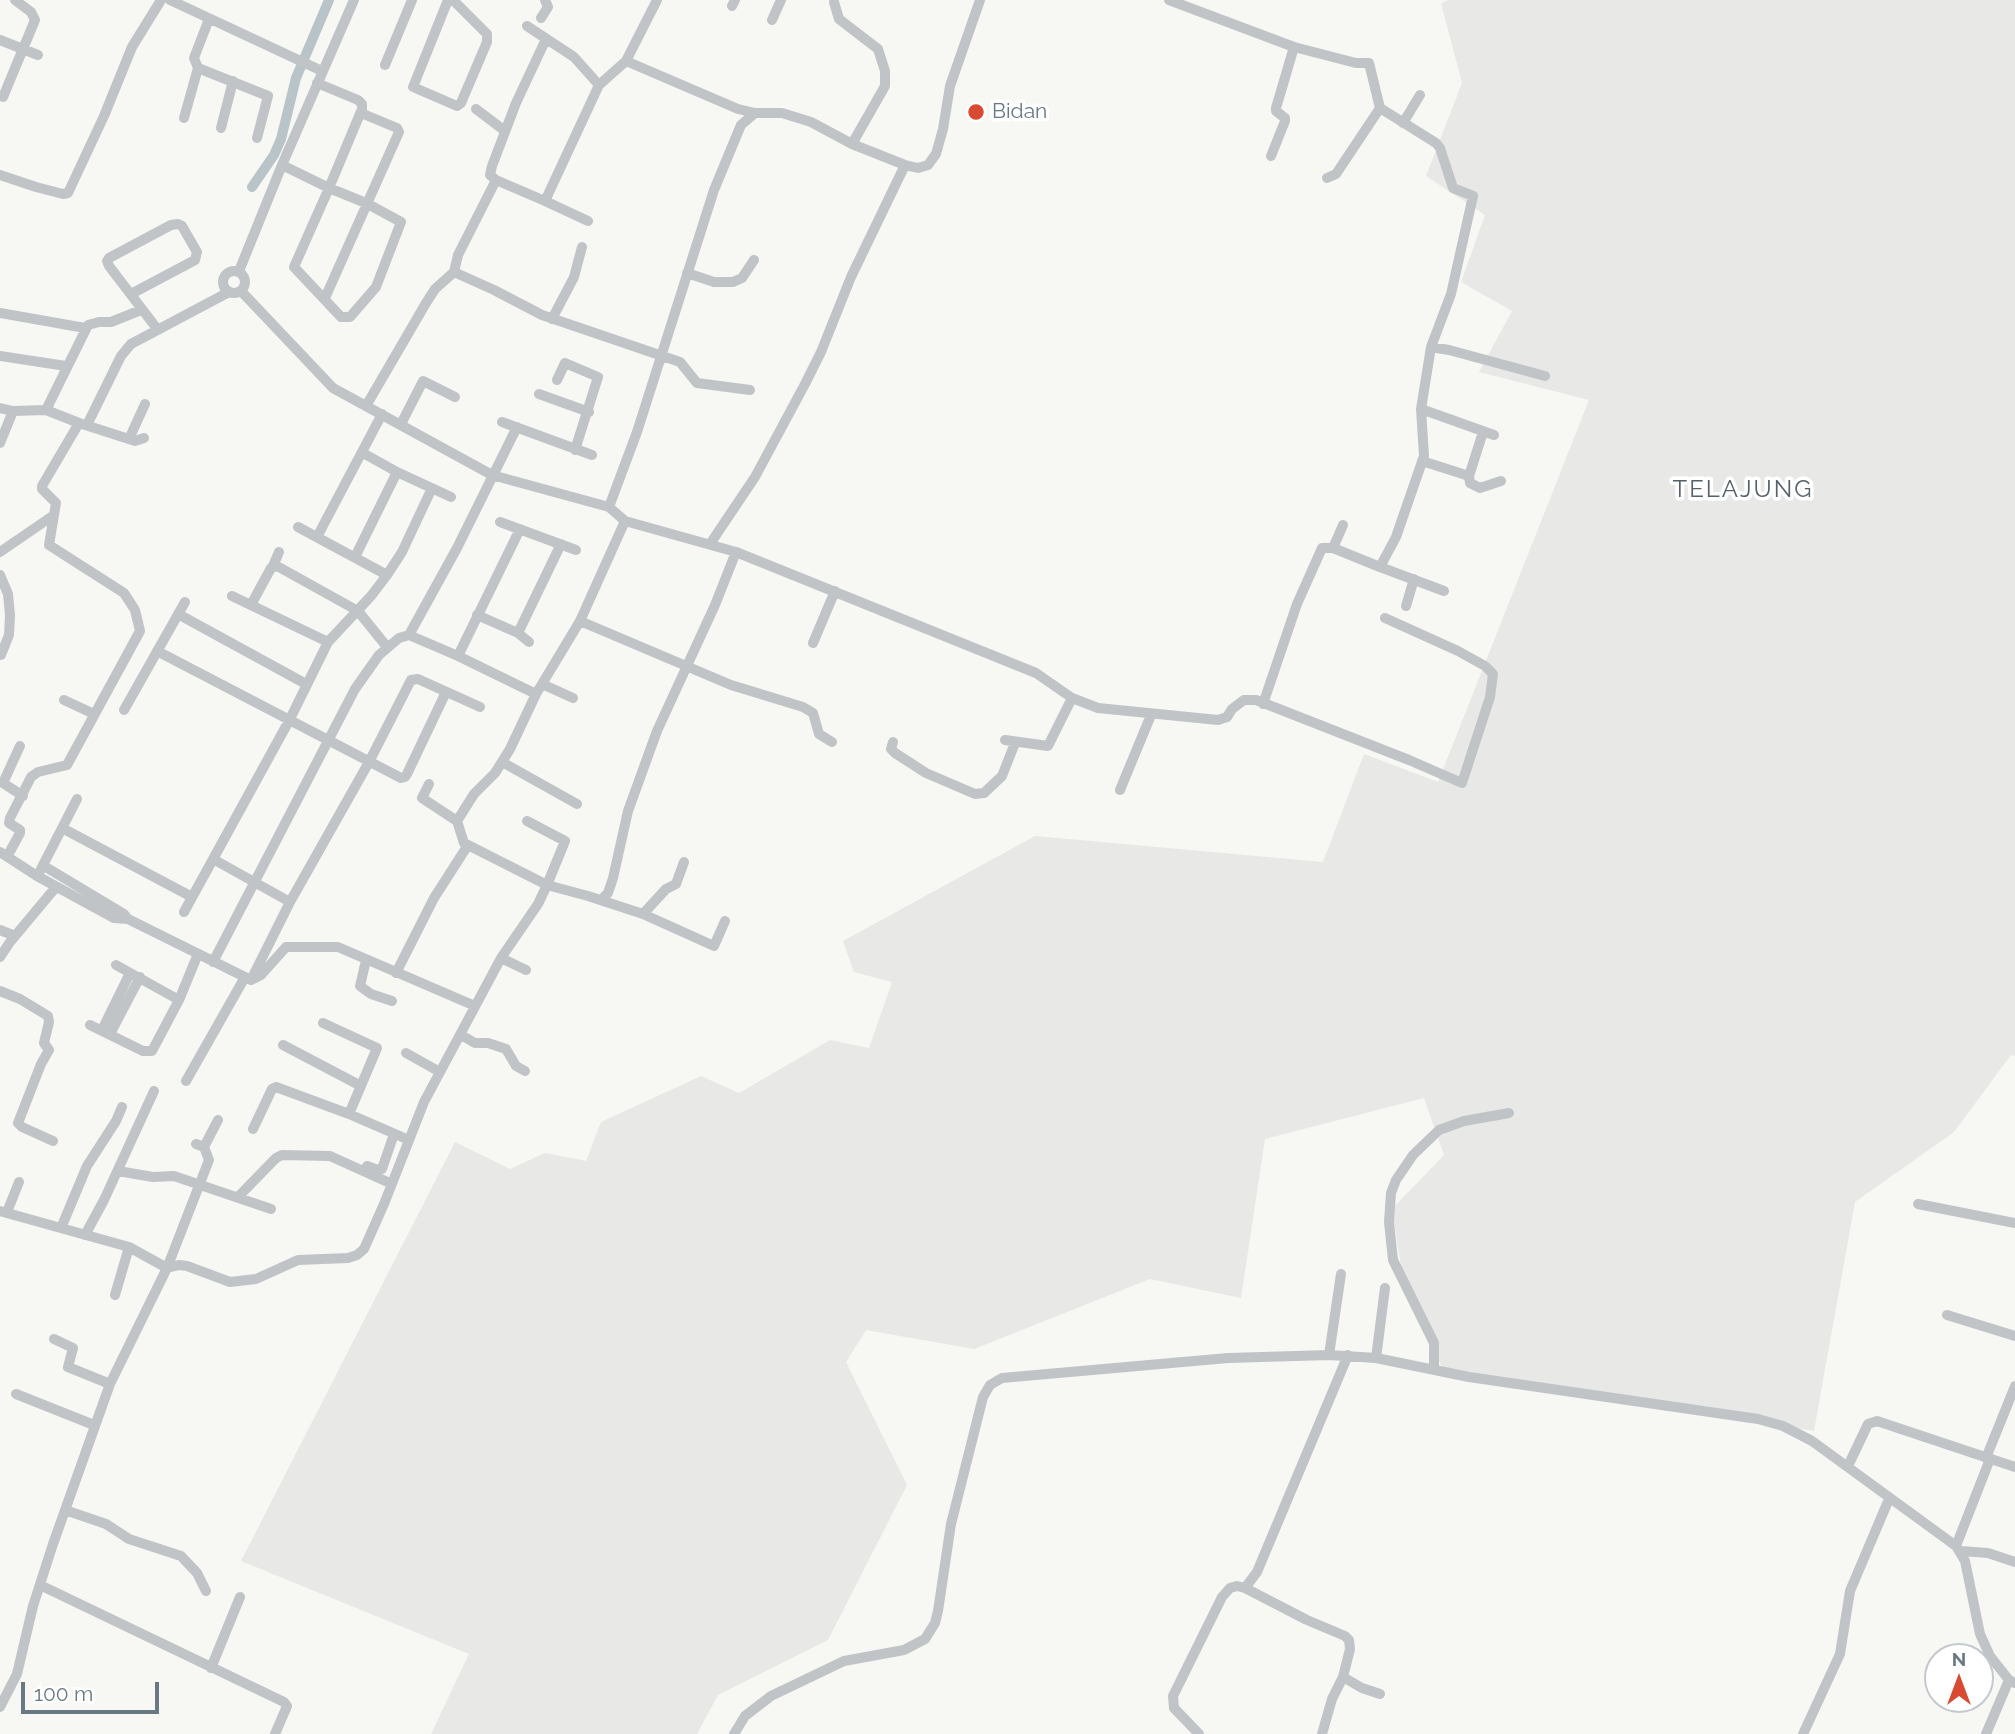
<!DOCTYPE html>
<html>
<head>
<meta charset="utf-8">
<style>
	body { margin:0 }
	#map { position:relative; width:2015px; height:1734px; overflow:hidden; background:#f7f7f4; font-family:Raleway,sans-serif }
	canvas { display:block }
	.north { position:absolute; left:1924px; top:1643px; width:70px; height:70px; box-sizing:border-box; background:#fff; border:2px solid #c3c9cd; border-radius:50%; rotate:0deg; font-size:19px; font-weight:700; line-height:28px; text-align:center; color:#687983 }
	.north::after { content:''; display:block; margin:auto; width:24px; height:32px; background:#d84a32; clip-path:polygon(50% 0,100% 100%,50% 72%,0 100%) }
	.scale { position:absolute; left:21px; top:1682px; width:138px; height:32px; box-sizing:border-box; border:4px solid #687983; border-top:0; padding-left:9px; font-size:21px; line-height:24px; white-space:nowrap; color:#687983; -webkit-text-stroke:5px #fff; paint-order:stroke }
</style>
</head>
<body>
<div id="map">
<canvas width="2015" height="1734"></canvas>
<div class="north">N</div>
<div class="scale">100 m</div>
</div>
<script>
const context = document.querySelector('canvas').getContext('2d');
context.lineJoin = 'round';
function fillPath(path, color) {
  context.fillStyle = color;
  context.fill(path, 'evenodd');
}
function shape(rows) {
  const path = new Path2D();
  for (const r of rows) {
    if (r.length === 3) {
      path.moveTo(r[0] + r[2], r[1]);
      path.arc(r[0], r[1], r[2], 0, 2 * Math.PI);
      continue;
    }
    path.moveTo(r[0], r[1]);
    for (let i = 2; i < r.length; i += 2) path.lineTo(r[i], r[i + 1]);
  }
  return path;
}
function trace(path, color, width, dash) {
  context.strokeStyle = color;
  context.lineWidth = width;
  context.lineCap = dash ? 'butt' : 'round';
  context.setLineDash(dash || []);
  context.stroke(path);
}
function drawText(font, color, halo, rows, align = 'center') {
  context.font = font + ' Raleway,sans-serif';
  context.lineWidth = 7;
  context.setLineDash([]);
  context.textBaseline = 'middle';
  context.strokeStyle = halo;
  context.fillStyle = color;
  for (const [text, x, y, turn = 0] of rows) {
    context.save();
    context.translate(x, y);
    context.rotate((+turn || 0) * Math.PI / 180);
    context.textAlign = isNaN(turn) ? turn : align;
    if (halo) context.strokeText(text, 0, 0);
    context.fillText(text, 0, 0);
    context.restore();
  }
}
fillPath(shape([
	[1448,0,2015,0,2015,1056,2011,1055,1954,1132,1855,1202,1814,1431,1444,1372,1403,1279,1392,1209,1444,1155,1424,1098,1265,1139,1241,1298,1150,1279,974,1349,866,1330,846,1362,907,1485,828,1640,718,1695,697,1734,431,1734,469,1654,241,1561,455,1142,510,1169,545,1153,586,1161,601,1122,701,1076,739,1093,830,1040,869,1048,892,982,854,972,843,941,1035,836,1323,862,1364,754,1438,782,1589,400,1479,372,1512,311,1461,282,1485,215,1426,176,1462,83,1441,3]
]), '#e8e8e7');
trace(shape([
	[252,187,274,155,281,139,296,78,329,0]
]), '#b8c4c7', 10);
trace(shape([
	[170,0,322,71],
	[448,0,413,87,457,106,461,103,487,42,487,34,453,0],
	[1169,0,1294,47,1356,63,1369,63,1380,108,1436,143,1440,148,1453,188,1473,196,1451,294,1431,347,1421,409,1424,456,1396,537,1380,567,1333,548,1322,548,1297,604,1263,704],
	[834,2,839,19,878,49,885,71,885,86,852,144],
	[732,6,735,0],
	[541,18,548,7,545,0],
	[772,20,781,0],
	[527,26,574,57,599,85],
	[0,40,38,55],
	[626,61,738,109,755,113],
	[385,65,412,0],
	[198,68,268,96,257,138],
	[3,97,35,20,31,12,15,0],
	[476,109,505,131],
	[184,118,198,68,194,58,209,19],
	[1403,123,1420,95],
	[221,128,233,81],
	[1271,156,1285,121,1285,118,1276,111,1276,108,1294,47],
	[282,165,329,188,366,203,401,222,376,287,350,317,341,317,294,267,329,188,362,109,362,104,358,100,317,83],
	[0,175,36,187,63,194,68,193,104,116,132,47,161,0],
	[1327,178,1336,174,1380,108],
	[496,180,545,201,599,85,626,61,657,0],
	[545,201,588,221],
	[234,282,11],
	[239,271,282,165,354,0],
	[454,272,494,290,542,315,680,362,697,383,750,390],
	[687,273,714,282,733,282,742,278,754,260],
	[241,291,333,388,492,475,609,507,625,521,736,552,1036,673,1072,698,1098,708,1218,720,1227,717,1232,709,1244,700,1256,700,1409,760,1462,783,1490,697,1493,674,1485,666,1458,651,1385,618],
	[131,294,195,260,197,252,182,226,178,224,171,225,109,258,107,261,109,266,158,330],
	[325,298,399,132,397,128,361,113],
	[0,313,85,328],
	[552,319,574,277,582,247],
	[1431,347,1449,350,1545,376],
	[0,356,66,366],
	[557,380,565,363,598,377,575,450],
	[539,394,589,412],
	[366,406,426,303,435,289,454,272,458,255,496,180,490,175,492,166,516,103,546,39],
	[0,408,13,411,46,410,79,423,135,441,144,438],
	[1421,409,1494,435],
	[46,410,88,325,99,322,111,322,141,310],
	[502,422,592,455],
	[401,424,423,381,455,397],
	[87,425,121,356,131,344,229,292],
	[1483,432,1469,476,1470,483,1480,488,1501,481],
	[129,439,145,404],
	[0,443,13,411],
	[363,453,397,472,451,497],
	[1422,461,1469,476],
	[609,507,637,432,714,190,741,125,755,113,782,113,811,122,852,144,905,165,918,168,928,165,936,154,943,129,950,86,980,0],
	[500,522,576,550],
	[317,537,382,414],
	[710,544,755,477,805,384,821,352,851,277,905,165],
	[1333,548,1343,525],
	[0,552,54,515],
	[355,557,397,472],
	[273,566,279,552],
	[1380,567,1444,591],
	[0,575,8,594,10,615,9,635,1,655],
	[387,575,402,552,432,488],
	[232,596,328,642],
	[252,603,271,568,277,566,358,611,387,647],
	[1406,606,1414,579],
	[178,614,306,684],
	[477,615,518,633,529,642],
	[580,621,731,685,803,707,813,713,819,734,832,742],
	[518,633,561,544],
	[409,635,458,656,536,694],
	[813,643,835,591],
	[157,651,401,778,405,777,407,774,446,692],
	[458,656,520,529],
	[542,684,573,698],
	[64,700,94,714],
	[124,710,185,602],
	[1005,740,1048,746,1072,698],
	[893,742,891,749,895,753,926,773,975,794,984,793,1002,776,1015,743],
	[20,746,3,783,23,796],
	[502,762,577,804],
	[429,784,422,798,457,821],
	[1120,790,1151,715],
	[527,821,565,841,547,885,588,896,643,914,714,946,725,921],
	[62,828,192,897],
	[0,852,37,876,114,918,128,919],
	[8,855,20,833,20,830,9,823,10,818,31,777,38,772,67,765,140,631,135,610,124,593,49,545,56,503,42,489,42,486,79,423],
	[213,859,290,902],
	[44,866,124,914,128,919,251,980],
	[40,871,77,799],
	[601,900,608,893,613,878,628,811,657,731,715,605,736,552],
	[184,912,290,719,328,642,371,596,387,575,298,527],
	[643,914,666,889,676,884,684,862],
	[0,930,15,936],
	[0,957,10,942,56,887],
	[501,958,526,970],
	[366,960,360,986,371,994,392,1001],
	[213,962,355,689,379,655,399,638,409,635,457,548,517,427],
	[116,965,179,1000],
	[396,973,434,898,468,845],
	[251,980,290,902,369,762,411,680,418,679,480,707],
	[251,980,261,975,286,947,338,947,475,1006],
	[0,991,20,999,48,1016,49,1022,44,1043,49,1050,41,1064,18,1123,22,1127,53,1141],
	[323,1023,377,1048,349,1114],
	[90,1025,143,1051,152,1051,179,1000,198,954],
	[102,1030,130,973],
	[110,1034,140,977],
	[461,1035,475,1043,488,1043,506,1049,516,1066,525,1071],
	[283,1045,361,1086],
	[406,1053,440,1072],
	[186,1081,245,977],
	[253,1129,272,1089,276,1087,349,1114,409,1140],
	[204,1147,218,1120],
	[367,1166,378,1170,382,1169,394,1134],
	[118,1171,153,1177,174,1176,271,1209],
	[238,1197,276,1158,282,1155,330,1156,392,1184],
	[1918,1204,2015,1223],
	[0,1211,129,1247,167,1268,179,1265,187,1266,230,1282,256,1279,298,1260,348,1258,357,1255,364,1249,384,1204,424,1102,501,958,538,904,547,885,464,843,457,821,474,794,495,773,510,749,536,694,580,621,625,521],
	[7,1212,19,1182],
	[61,1228,87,1166,116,1121,122,1107],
	[85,1235,104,1200,154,1091],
	[115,1295,129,1247],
	[1947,1315,2015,1336],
	[54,1339,73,1348,68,1367,110,1384],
	[1329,1355,1341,1274],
	[1376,1358,1385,1288],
	[1434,1369,1434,1343,1393,1260,1389,1222,1391,1193,1396,1180,1413,1155,1439,1130,1464,1121,1509,1113],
	[16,1394,94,1425],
	[1986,1458,2015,1386],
	[1848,1466,1868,1424,1877,1421,2015,1467],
	[65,1510,106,1524,129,1539,181,1556,197,1573,206,1591],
	[1956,1546,1990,1459],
	[1961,1551,1988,1553,2015,1562],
	[40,1585,284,1702,287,1706,275,1734],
	[1245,1588,1307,1620,1345,1636,1349,1640,1350,1649,1343,1677,1362,1688,1380,1694],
	[211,1668,240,1597],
	[0,1707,17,1674,33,1606,53,1544,110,1384,167,1268,209,1160,204,1147,196,1144],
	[734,1734,745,1716,771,1696,844,1661,904,1650,925,1639,935,1623,938,1611,951,1524,983,1397,990,1385,1002,1378,1228,1358,1329,1355,1376,1358,1469,1377,1758,1419,1783,1426,1812,1441,1956,1546,1965,1561,1980,1634,1990,1656,2009,1680,2015,1683],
	[1199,1734,1174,1708,1173,1696,1222,1597,1230,1588,1237,1586,1245,1588,1257,1572,1348,1355],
	[1322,1734,1332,1699,1343,1677],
	[1803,1734,1840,1654,1850,1591,1889,1499],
	[1986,1734,2009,1680]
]), '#c0c4c7', 10);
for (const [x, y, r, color] of [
	[976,112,9,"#d84a32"]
]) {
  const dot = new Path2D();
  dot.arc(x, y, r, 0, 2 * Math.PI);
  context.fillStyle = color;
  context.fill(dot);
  trace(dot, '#fff', 2.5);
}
drawText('21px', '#687983', '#fff', [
	["Bidan",992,112]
], 'left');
context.letterSpacing = '2px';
drawText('24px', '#556269', '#fff', [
	["TELAJUNG",1743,490]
]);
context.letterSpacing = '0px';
</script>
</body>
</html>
